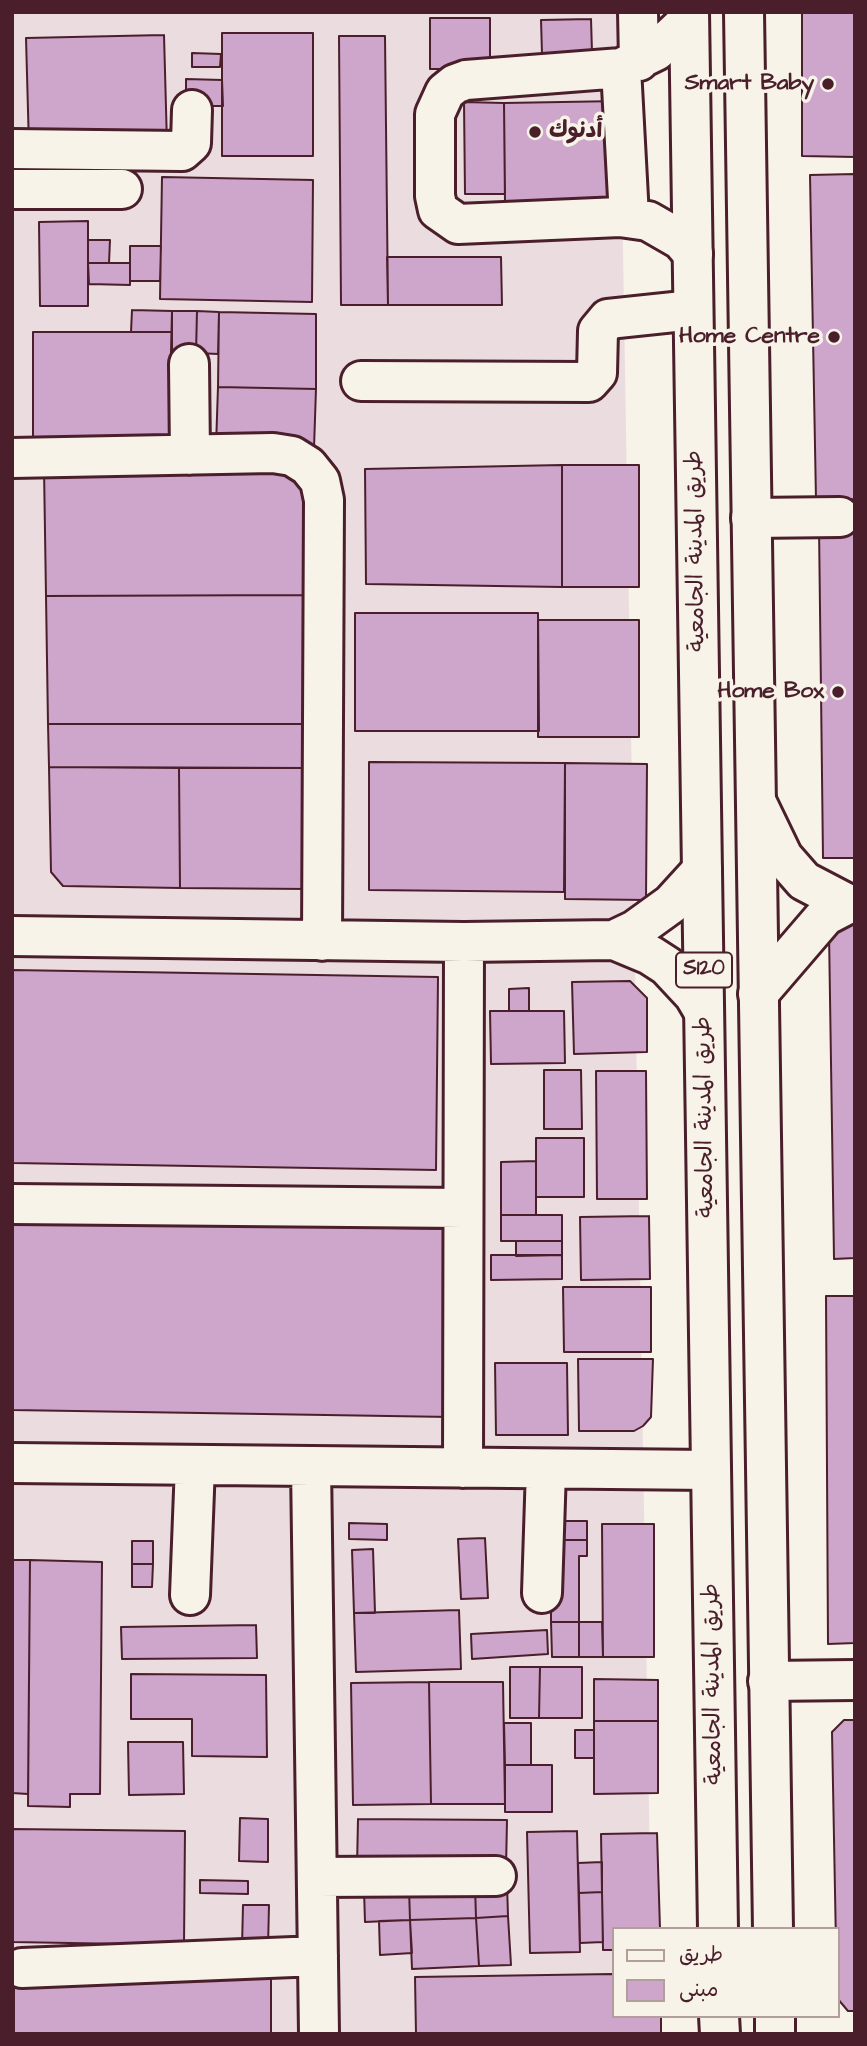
<!DOCTYPE html>
<html>
<head>
<meta charset="utf-8">
<style>
	body { margin:0 }
	#map { position:relative; width:867px; height:2046px; overflow:hidden; background:#f7f3e8; font-family:"Architects Daughter","Playpen Sans Arabic",sans-serif }
	canvas { display:block }
	.frame { position:absolute; inset:0; border:14px solid #4a1f2b; pointer-events:none }
	.legend { position:absolute; left:612px; top:1927px; width:228px; height:91px; box-sizing:border-box; background:#f7f3e8; border:2px solid #b29e9c; margin:0; padding:9px 12px; list-style:none; font-size:21px; color:#4a1f2b }
	.legend li { display:flex; align-items:center; gap:14px; height:35px }
	.legend b { width:35px; border:2px solid #b29e9c }
</style>
</head>
<body>
<div id="map">
<canvas width="867" height="2046"></canvas>
<div class="frame"></div>
<ul class="legend">
<li><b style="height:9px;background:#f7f3e8"></b>طريق</li>
<li><b style="height:19px;background:#cea5cb"></b>مبنى</li>
</ul>
</div>
<script>
const context = document.querySelector('canvas').getContext('2d');
context.lineJoin = 'round';
function fillPath(path, color) {
  context.fillStyle = color;
  context.fill(path, 'evenodd');
}
function shape(rows) {
  const path = new Path2D();
  for (const r of rows) {
    path.moveTo(r[0], r[1]);
    for (let i = 2; i < r.length; i += 2) path.lineTo(r[i], r[i + 1]);
  }
  return path;
}
function trace(path, color, width, dash) {
  context.strokeStyle = color;
  context.lineWidth = width;
  context.lineCap = dash ? 'butt' : 'round';
  context.setLineDash(dash || []);
  context.stroke(path);
}
function drawText(font, color, halo, rows, align = 'center') {
  context.font = font + ' "Architects Daughter","Playpen Sans Arabic",sans-serif';
  context.lineWidth = 7;
  context.setLineDash([]);
  context.textBaseline = 'middle';
  context.strokeStyle = halo;
  context.fillStyle = color;
  for (const [text, x, y, turn = 0] of rows) {
    context.save();
    context.translate(x, y);
    context.rotate((+turn || 0) * Math.PI / 180);
    context.textAlign = isNaN(turn) ? turn : align;
    if (halo) context.strokeText(text, 0, 0);
    context.fillText(text, 0, 0);
    context.restore();
  }
}
fillPath(shape([
	[12,12,619,12,651,1929,613,1929,613,2016,653,2034,12,2034]
]), '#ebdcdf');
const building = shape([
	[802,12,855,12,855,157,802,156,802,12],
	[430,18,490,18,490,69,430,69,430,18],
	[591,19,592,52,542,54,541,20,591,19],
	[222,33,313,33,313,156,222,156,222,33],
	[164,35,167,144,29,147,26,38,164,35],
	[339,36,385,36,388,305,341,305,339,36],
	[192,53,221,54,220,67,192,67,192,53],
	[186,79,222,80,223,106,186,106,186,79],
	[620,101,621,203,505,204,504,103,620,101],
	[464,102,504,103,505,194,465,194,464,102],
	[855,174,855,499,816,500,810,175,855,174],
	[162,177,313,180,312,302,160,299,162,177],
	[88,221,88,306,40,306,39,222,88,221],
	[88,240,110,240,109,263,88,263,88,240],
	[130,246,161,246,160,281,130,281,130,246],
	[387,257,501,257,502,305,388,305,387,257],
	[88,263,130,263,130,285,89,284,88,263],
	[132,310,172,311,172,332,131,332,132,310],
	[172,311,197,311,196,353,171,353,172,311],
	[197,311,219,312,218,354,196,353,197,311],
	[219,312,316,314,316,389,218,387,219,312],
	[33,332,172,332,172,440,33,439,33,332],
	[218,387,316,389,314,448,216,446,218,387],
	[562,465,562,587,366,584,365,469,562,465],
	[562,465,639,465,639,587,562,587,562,465],
	[44,468,304,472,305,595,46,596,44,468],
	[855,525,855,858,823,858,819,526,855,525],
	[305,595,306,724,48,724,46,596,305,595],
	[355,613,538,613,539,731,355,731,355,613],
	[538,620,639,620,639,737,538,737,538,620],
	[48,724,306,724,307,768,49,767,48,724],
	[369,762,565,763,564,892,369,890,369,762],
	[565,763,647,764,646,900,565,899,565,763],
	[49,767,179,768,180,888,63,886,51,872,49,767],
	[179,768,307,768,307,889,180,888,179,768],
	[855,914,855,1258,834,1259,829,932,855,914],
	[12,970,438,977,436,1170,12,1163,12,970],
	[630,981,647,998,647,1052,574,1054,572,982,630,981],
	[529,988,529,1011,509,1011,509,989,529,988],
	[490,1011,564,1011,565,1063,491,1064,490,1011],
	[544,1070,581,1070,582,1129,544,1129,544,1070],
	[596,1071,646,1071,647,1199,597,1199,596,1071],
	[536,1138,584,1138,584,1197,536,1197,536,1138],
	[536,1161,536,1215,501,1215,501,1162,536,1161],
	[501,1215,562,1215,562,1241,501,1241,501,1215],
	[649,1216,650,1279,581,1280,580,1217,649,1216],
	[12,1222,453,1229,451,1417,12,1410,12,1222],
	[516,1241,562,1241,562,1255,516,1256,516,1241],
	[491,1255,562,1255,562,1279,491,1280,491,1255],
	[563,1287,651,1287,651,1352,564,1352,563,1287],
	[826,1296,855,1296,855,1643,828,1644,826,1296],
	[578,1359,653,1359,651,1417,643,1426,634,1431,579,1431,578,1359],
	[495,1363,567,1363,568,1435,496,1435,495,1363],
	[558,1521,587,1521,587,1540,558,1540,558,1521],
	[349,1523,387,1524,387,1540,349,1539,349,1523],
	[602,1524,654,1524,654,1657,603,1657,602,1524],
	[485,1538,488,1598,461,1599,458,1539,485,1538],
	[551,1540,587,1540,587,1556,579,1556,579,1622,551,1622,551,1540],
	[132,1541,153,1541,153,1564,132,1564,132,1541],
	[373,1549,375,1613,354,1613,352,1550,373,1549],
	[12,1560,30,1560,28,1794,12,1793,12,1560],
	[30,1560,102,1562,100,1794,70,1794,70,1807,28,1806,30,1560],
	[132,1564,153,1564,152,1587,132,1587,132,1564],
	[459,1610,461,1669,356,1672,354,1613,459,1610],
	[551,1622,579,1622,579,1657,552,1657,551,1622],
	[579,1622,602,1622,603,1657,579,1657,579,1622],
	[256,1625,257,1658,122,1659,121,1627,256,1625],
	[547,1630,548,1654,472,1659,471,1634,547,1630],
	[510,1667,540,1667,539,1718,510,1718,510,1667],
	[540,1667,582,1667,582,1718,539,1718,540,1667],
	[131,1674,266,1675,267,1757,192,1756,192,1719,131,1719,131,1674],
	[594,1679,658,1680,658,1721,594,1721,594,1679],
	[429,1682,431,1804,353,1805,351,1683,429,1682],
	[429,1682,503,1682,505,1804,431,1804,429,1682],
	[844,1720,855,1720,855,2011,848,2011,837,1998,832,1732,844,1720],
	[594,1721,658,1721,658,1793,594,1794,594,1721],
	[504,1723,531,1723,531,1765,505,1765,504,1723],
	[575,1730,594,1730,594,1758,575,1758,575,1730],
	[128,1742,183,1742,184,1794,129,1795,128,1742],
	[505,1765,552,1765,552,1812,505,1812,505,1765],
	[240,1818,268,1819,268,1862,239,1861,240,1818],
	[358,1819,507,1820,506,1869,357,1867,358,1819],
	[12,1829,185,1831,184,1945,12,1942,12,1829],
	[577,1831,580,1952,530,1953,527,1832,577,1831],
	[657,1833,660,1929,613,1929,613,1950,603,1950,601,1834,657,1833],
	[602,1862,602,1892,579,1893,578,1863,602,1862],
	[200,1880,248,1881,248,1894,200,1893,200,1880],
	[507,1884,508,1916,476,1918,475,1886,507,1884],
	[475,1886,476,1918,410,1920,409,1888,475,1886],
	[409,1888,410,1920,365,1922,364,1890,409,1888],
	[602,1892,603,1942,580,1943,579,1893,602,1892],
	[243,1905,269,1905,268,1948,242,1947,243,1905],
	[508,1916,511,1965,479,1966,476,1918,508,1916],
	[476,1918,479,1966,412,1969,410,1920,476,1918],
	[410,1920,412,1953,380,1955,379,1921,410,1920],
	[613,1974,613,2016,661,2016,661,2034,416,2034,415,1977,613,1974],
	[14,1976,271,1976,271,2034,14,2034,14,1976]
]);
fillPath(building, '#cea5cb');
trace(building, '#4a1f2b', 2);
const minor = shape([
	[638,12,639,61],
	[689,20,656,51,621,68,466,80,455,84,445,92,435,114,435,196,438,210,458,224,620,217,648,221,681,240,693,254],
	[621,68,629,217],
	[12,149,182,151,191,143,192,110],
	[12,189,122,189],
	[189,364,190,455],
	[361,381,589,382,597,373,598,331,608,319,693,310],
	[12,458,273,453,292,456,308,466,320,481,324,500,322,941],
	[751,518,840,517],
	[756,801,783,857,804,881,848,904],
	[12,936,464,942,614,940,650,955,667,966,694,995,704,1012],
	[614,940,635,930,671,904,702,870],
	[758,994,825,916,848,904,855,904],
	[12,1204,463,1208],
	[12,1463,710,1470],
	[311,1466,319,2034],
	[463,1468,464,942],
	[542,1593,546,1469],
	[190,1595,195,1465],
	[768,1681,855,1680],
	[317,1877,496,1876],
	[22,1968,318,1956]
]);
const major = shape([
	[689,12,718,1929],
	[744,12,773,1929],
	[719,2016,720,2034],
	[775,2016,775,2034]
]);
trace(minor, '#4a1f2b', 44);
trace(major, '#4a1f2b', 44);
trace(minor, '#f7f3e8', 38);
trace(major, '#f7f3e8', 38);
for (const [x, y, r, color] of [
	[828,84,7,"#4a1f2b"],
	[535,132,7,"#4a1f2b"],
	[834,337,7,"#4a1f2b"],
	[838,692,7,"#4a1f2b"]
]) {
  const dot = new Path2D();
  dot.arc(x, y, r, 0, 2 * Math.PI);
  context.fillStyle = color;
  context.fill(dot);
  trace(dot, '#f7f3e8', 2.5);
}
for (const [x, y, w] of [
	[704,970,56]
]) {
  const box = new Path2D();
  box.roundRect(x - w / 2, y - 17.5, w, 35, 5);
  context.fillStyle = '#f7f3e8';
  context.fill(box);
  trace(box, '#4a1f2b', 2);
}
drawText('bold 21px', '#4a1f2b', null, [
	["S120",704,970]
]);
drawText('bold 23px', '#4a1f2b', '#f7f3e8', [
	["Smart Baby",814,84],
	["أدنوك",549,132,"left"],
	["Home Centre",820,337],
	["Home Box",824,692]
], 'right');
drawText('23px', '#4a1f2b', '#f7f3e8', [
	["طريق المدينة الجامعية",697,551,-91],
	["طريق المدينة الجامعية",706,1117,-91],
	["طريق المدينة الجامعية",714,1684,-91]
]);
</script>
</body>
</html>
